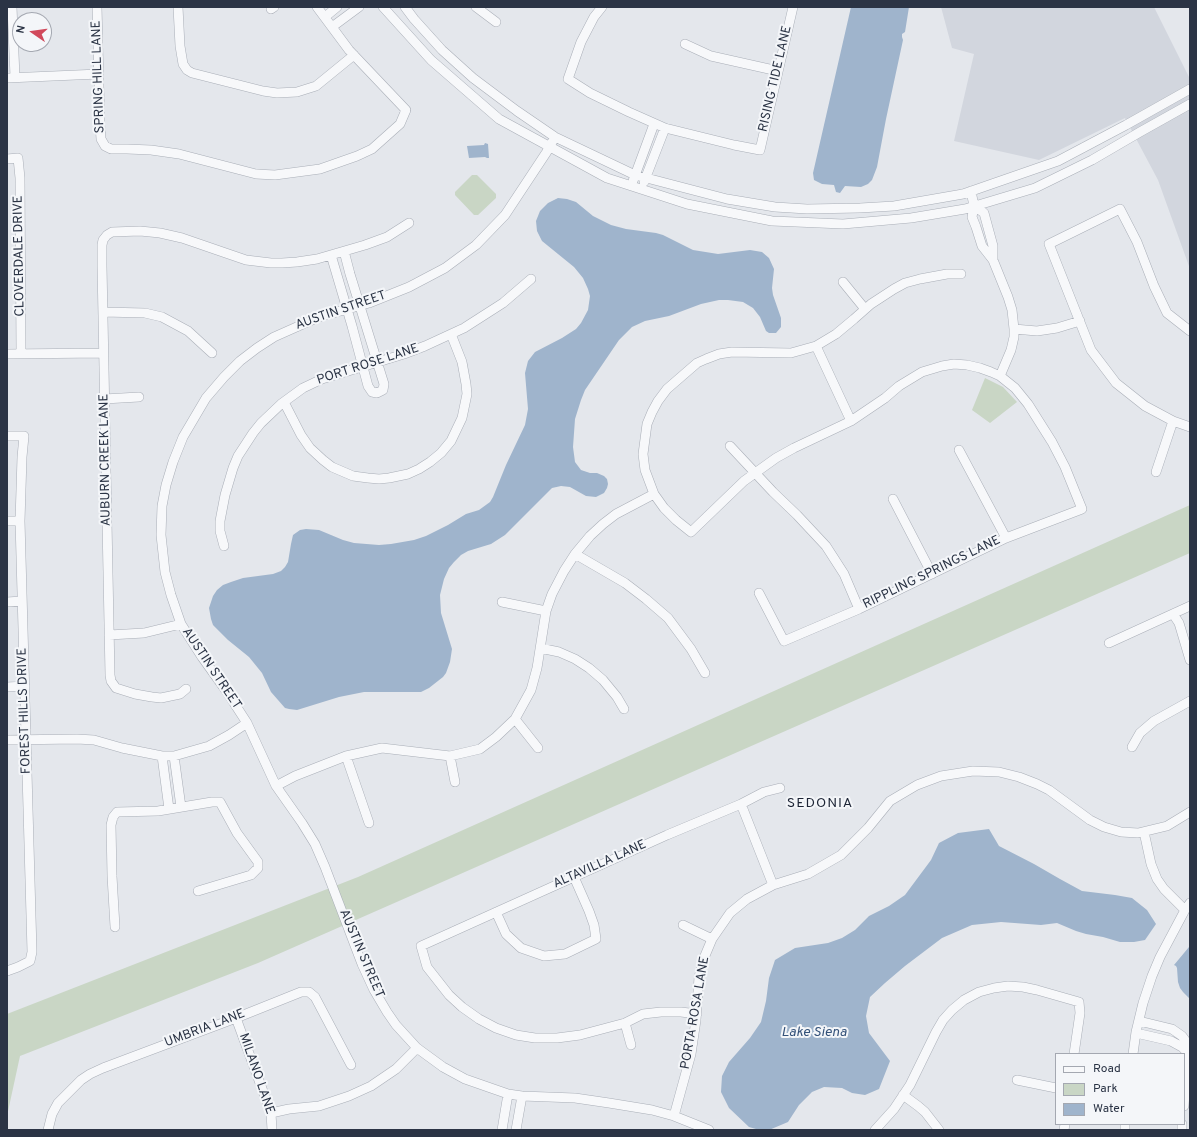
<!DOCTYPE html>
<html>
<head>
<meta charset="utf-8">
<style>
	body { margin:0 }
	#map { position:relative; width:1197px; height:1137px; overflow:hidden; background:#e4e7ec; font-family:Overpass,sans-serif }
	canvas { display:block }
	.frame { position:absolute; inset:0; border:8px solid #2b3445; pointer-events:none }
	.legend { position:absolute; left:1055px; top:1053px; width:130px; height:72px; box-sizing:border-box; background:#f4f6f9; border:1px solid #a4a8b1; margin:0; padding:5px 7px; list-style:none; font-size:12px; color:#2b3445 }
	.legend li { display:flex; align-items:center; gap:8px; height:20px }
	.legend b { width:20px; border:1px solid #a4a8b1 }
	.north { position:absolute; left:12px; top:12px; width:40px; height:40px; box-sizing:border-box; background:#f4f6f9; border:1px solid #a4a8b1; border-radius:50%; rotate:283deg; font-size:11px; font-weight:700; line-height:16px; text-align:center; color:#2b3445 }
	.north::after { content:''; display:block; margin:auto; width:14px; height:18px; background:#d1495b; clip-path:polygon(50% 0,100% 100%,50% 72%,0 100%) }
</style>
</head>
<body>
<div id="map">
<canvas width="1197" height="1137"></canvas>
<div class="frame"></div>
<ul class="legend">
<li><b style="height:5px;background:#f7f8fa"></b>Road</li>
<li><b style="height:11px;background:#c9d6c5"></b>Park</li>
<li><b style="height:11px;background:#9fb4cc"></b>Water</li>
</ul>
<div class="north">N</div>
</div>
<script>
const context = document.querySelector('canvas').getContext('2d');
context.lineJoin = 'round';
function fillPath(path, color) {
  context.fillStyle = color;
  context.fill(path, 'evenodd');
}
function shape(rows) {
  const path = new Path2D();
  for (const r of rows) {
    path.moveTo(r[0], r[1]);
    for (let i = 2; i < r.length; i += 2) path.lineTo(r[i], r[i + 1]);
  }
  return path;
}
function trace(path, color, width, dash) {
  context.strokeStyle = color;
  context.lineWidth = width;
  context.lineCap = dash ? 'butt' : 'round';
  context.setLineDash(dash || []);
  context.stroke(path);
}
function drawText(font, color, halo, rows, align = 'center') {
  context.font = font + ' Overpass,sans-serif';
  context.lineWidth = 4;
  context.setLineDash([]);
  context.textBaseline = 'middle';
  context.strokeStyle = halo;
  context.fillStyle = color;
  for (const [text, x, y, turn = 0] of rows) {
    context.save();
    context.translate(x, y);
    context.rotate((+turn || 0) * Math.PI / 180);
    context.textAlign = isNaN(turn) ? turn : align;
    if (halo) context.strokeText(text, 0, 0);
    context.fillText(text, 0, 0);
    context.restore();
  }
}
fillPath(shape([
	[941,7,1154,7,1190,79,1190,269,1158,180,1125,118,1039,160,954,141,974,54,952,48]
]), '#d2d6de');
fillPath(shape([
	[472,175,477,175,496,194,496,198,478,215,474,215,455,195,455,192],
	[985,378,1003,387,1017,402,990,423,972,410],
	[1190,505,1190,553,258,963,20,1056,7,1116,7,1014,358,877]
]), '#c9d6c5');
fillPath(shape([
	[851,7,909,7,905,32,902,34,902,37,903,40,886,119,877,167,872,180,868,184,861,187,845,186,840,193,836,192,834,185,822,184,814,180,813,173],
	[485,143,488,144,489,158,487,158,485,157,469,158,467,146,484,145],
	[558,198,567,199,576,202,593,216,611,225,626,229,656,233,663,235,693,250,718,254,750,250,762,252,769,258,774,269,772,288,773,295,781,318,781,327,776,333,769,333,766,331,760,317,753,308,743,302,728,300,719,300,701,304,669,316,645,321,632,327,619,340,585,390,581,400,575,419,573,447,575,462,581,470,590,473,597,473,604,476,607,479,608,484,607,488,604,493,596,497,586,496,570,487,561,486,552,488,505,535,491,544,468,551,461,555,454,562,449,568,444,579,440,595,441,613,452,649,450,662,446,673,443,677,429,688,421,692,364,692,339,697,297,710,289,709,285,708,271,692,262,673,249,657,228,640,213,625,211,619,209,608,213,596,217,590,223,585,231,582,243,578,273,574,281,571,285,567,288,562,291,544,293,535,300,530,306,529,319,530,343,540,354,543,379,545,391,544,414,540,426,536,448,525,466,514,479,510,490,502,493,497,506,465,525,425,528,409,525,373,528,361,535,352,562,338,576,329,581,323,588,310,590,296,588,289,583,278,574,267,542,241,537,231,536,221,540,211,548,203],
	[989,829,999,846,1034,864,1060,879,1082,891,1115,895,1132,898,1147,910,1156,924,1145,940,1134,942,1120,942,1103,937,1086,934,1076,931,1057,923,1041,925,1001,922,972,925,942,938,905,966,885,983,870,997,866,1016,869,1033,890,1061,879,1089,865,1095,852,1093,842,1088,824,1087,812,1092,799,1105,788,1122,769,1130,756,1129,749,1127,729,1108,721,1092,722,1076,729,1062,750,1038,761,1022,766,1001,769,978,775,960,795,948,828,943,842,938,855,930,869,916,889,906,905,895,931,860,939,843,958,833],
	[1189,947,1190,948,1190,999,1183,992,1180,988,1178,982,1177,968,1176,966,1174,965]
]), '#9fb4cc');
const minor = shape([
	[12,7,15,77],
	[97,7,100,125,101,139,105,146,111,149,127,149,151,150,179,154,256,174,275,175,320,169,357,156,372,149,400,124,406,110,349,50,317,7],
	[178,7,180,46,183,64,187,70,192,73,263,91,277,93,297,92,316,86,354,55],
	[383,7,431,60,499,119,607,178,687,204,772,221,843,224,911,218,965,209,1035,188,1092,160,1140,132,1190,104],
	[405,7,414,19,442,50,473,78,517,111,555,137,635,175,727,199,775,207,807,209,860,208,894,206,963,194,1058,161,1126,125,1190,89],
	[476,7,496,22],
	[602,7,594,17,581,42,568,79,590,93,629,112,665,128,734,145,760,150,793,7],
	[271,9,274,7],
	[325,17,337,7],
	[332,27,359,7],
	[685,44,711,56,778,71],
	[7,78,99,74],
	[555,137,546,153,505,215,476,245,445,268,409,287,369,303,319,317,274,337,257,348,240,361,224,377,206,398,183,437,173,462,166,485,162,506,161,535,165,572,171,595,181,624,202,657,227,692,247,723,276,786,302,823,315,844,325,867,362,964,374,990,387,1012,396,1025,417,1048,443,1067,465,1079,508,1094,522,1096,575,1098,609,1103,652,1110,674,1116,709,1130],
	[7,159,18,158,20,178,21,354],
	[633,181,654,124],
	[644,182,665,128],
	[971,191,974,206,972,217,976,227,982,246,993,260,1008,297,1012,310,1014,329,1014,337,1011,350,1000,376],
	[974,206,984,213,993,246,993,260],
	[331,255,352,326,368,386,372,392,377,393,383,390,384,384,350,274,344,251],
	[843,282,865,309],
	[103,312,145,313,162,317,188,331,212,353],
	[1014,329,1037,331,1057,328,1080,321],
	[1190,331,1167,313,1154,286,1137,242,1120,209,1049,244,1091,350,1116,383,1145,406,1173,421,1190,427],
	[816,346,851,421],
	[7,354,103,353],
	[104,399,139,397],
	[284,402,301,435,310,448,323,460,332,467,353,476,368,478,379,479,389,478,408,474,419,469,430,462,441,453,451,441,462,418,467,394,466,384,462,362,451,334],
	[7,436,24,436,22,457,20,521,32,952,30,961,18,967,7,971],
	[730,446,773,492,797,515,826,546,844,574,859,609],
	[959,450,1006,538],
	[1156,472,1173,421],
	[893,499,932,574],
	[7,521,20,521],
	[224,546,220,531,220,521,225,495,233,468,238,456,253,433,261,423,281,404,303,388,322,379,404,354,425,346,464,328,503,303,531,279],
	[575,554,625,583,646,599,668,618,691,649,705,673],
	[759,593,784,641,859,609,1006,538,1082,509,1065,467,1052,442,1028,404,1015,388,1000,376,991,372,980,368,967,365,954,364,942,366,922,372,899,386,885,398,851,421,794,448,776,458,744,481,691,532,676,520,664,508,654,494,645,470,643,454,647,424,652,412,658,401,667,389,697,363,706,359,719,354,732,352,791,353,816,346,836,334,854,319,871,304,894,289,905,283,920,279,947,274,961,274],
	[7,602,22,601],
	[502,602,546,611],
	[1173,614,1179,623,1190,660],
	[109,635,144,633,181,624],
	[1109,643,1190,606],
	[540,648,559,652,575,659,589,668,603,680,617,697,624,709],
	[7,687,25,686],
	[186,689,180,694,161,698,152,697,135,694,116,688,111,681,110,675,102,266,102,245,103,240,107,235,112,232,140,231,160,233,182,238,246,260,271,263,282,263,297,262,317,259,365,245,387,237,409,223],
	[515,719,538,748],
	[7,740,77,739,94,740,122,748,162,756,174,756,209,746,229,735,247,723],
	[1132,747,1140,733,1154,721,1190,701],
	[162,756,169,809],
	[174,756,181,807],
	[346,756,369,823],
	[450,756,455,782],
	[276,786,295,776,346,756,382,748,450,756,480,749,496,737,515,719,531,690,537,668,546,611,552,594,564,571,575,554,590,536,603,524,616,514,654,494],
	[741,804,773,885],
	[1144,832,1151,864,1157,879,1164,889,1185,910],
	[496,912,506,934,521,948,544,956,565,954,596,939,594,925,589,911,574,877],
	[683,925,712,939],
	[115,927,112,876,111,825,113,817,117,812,158,811,212,802,220,802,237,833,258,862,258,868,251,875,198,891],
	[697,1014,681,1012,661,1012,643,1014,625,1023,580,1035,557,1038,535,1038,516,1035,496,1028,479,1019,462,1007,449,995,427,967,421,946,667,835,741,804,764,792,780,788],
	[236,1018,271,1113,272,1130],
	[1139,1021,1172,1029,1182,1036,1185,1040,1188,1058,1184,1106],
	[625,1023,631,1045],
	[1136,1033,1171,1041,1182,1047,1187,1052],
	[1133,1054,1136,1032,1143,1003,1152,976,1160,957,1185,910,1190,903],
	[1017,1080,1056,1088],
	[903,1095,918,1106,925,1112,939,1130],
	[271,1113,289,1109,319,1106,349,1096,371,1086,396,1069,417,1048],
	[674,1116,691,1054,696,1020,699,977,704,958,712,939,730,913,747,899,773,885,808,874,841,855,868,828,890,801,917,785,941,776,973,771,999,772,1019,777,1037,784,1049,790,1090,820,1104,827,1121,832,1138,833,1167,826,1190,812],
	[48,1130,52,1114,58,1103,81,1080,90,1074,103,1068,236,1018,301,992,309,992,315,997,351,1065],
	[502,1130,508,1094],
	[516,1130,522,1096],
	[875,1130,894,1109,910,1085,936,1032,943,1020,952,1010,964,1000,979,992,994,988,1008,986,1023,987,1037,990,1079,1002,1080,1013,1074,1054],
	[1064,1130,1065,1124],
	[1125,1130,1125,1124],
	[1182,1130,1182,1124]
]);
trace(minor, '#a9aeb7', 10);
trace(minor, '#f7f8fa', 9);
drawText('13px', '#2b3445', '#f4f6f9', [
	["SPRING HILL LANE",99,77,-92],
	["RISING TIDE LANE",776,79,-77],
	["CLOVERDALE DRIVE",20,256,-91],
	["AUSTIN STREET",341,311,-19],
	["PORT ROSE LANE",368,365,-18],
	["AUBURN CREEK LANE",106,460,-91],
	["RIPPLING SPRINGS LANE",932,573,-26],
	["AUSTIN STREET",211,669,56],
	["FOREST HILLS DRIVE",25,711,-92],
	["ALTAVILLA LANE",600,865,-24],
	["AUSTIN STREET",361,954,67],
	["PORTA ROSA LANE",696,1013,-80],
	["UMBRIA LANE",205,1029,-21],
	["MILANO LANE",256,1074,71]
]);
context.letterSpacing = '1px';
drawText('14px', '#1d2536', '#f4f6f9', [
	["SEDONIA",820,804]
]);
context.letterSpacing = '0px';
drawText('italic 14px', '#34527a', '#f4f6f9', [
	["Lake Siena",814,1033]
]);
</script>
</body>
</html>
